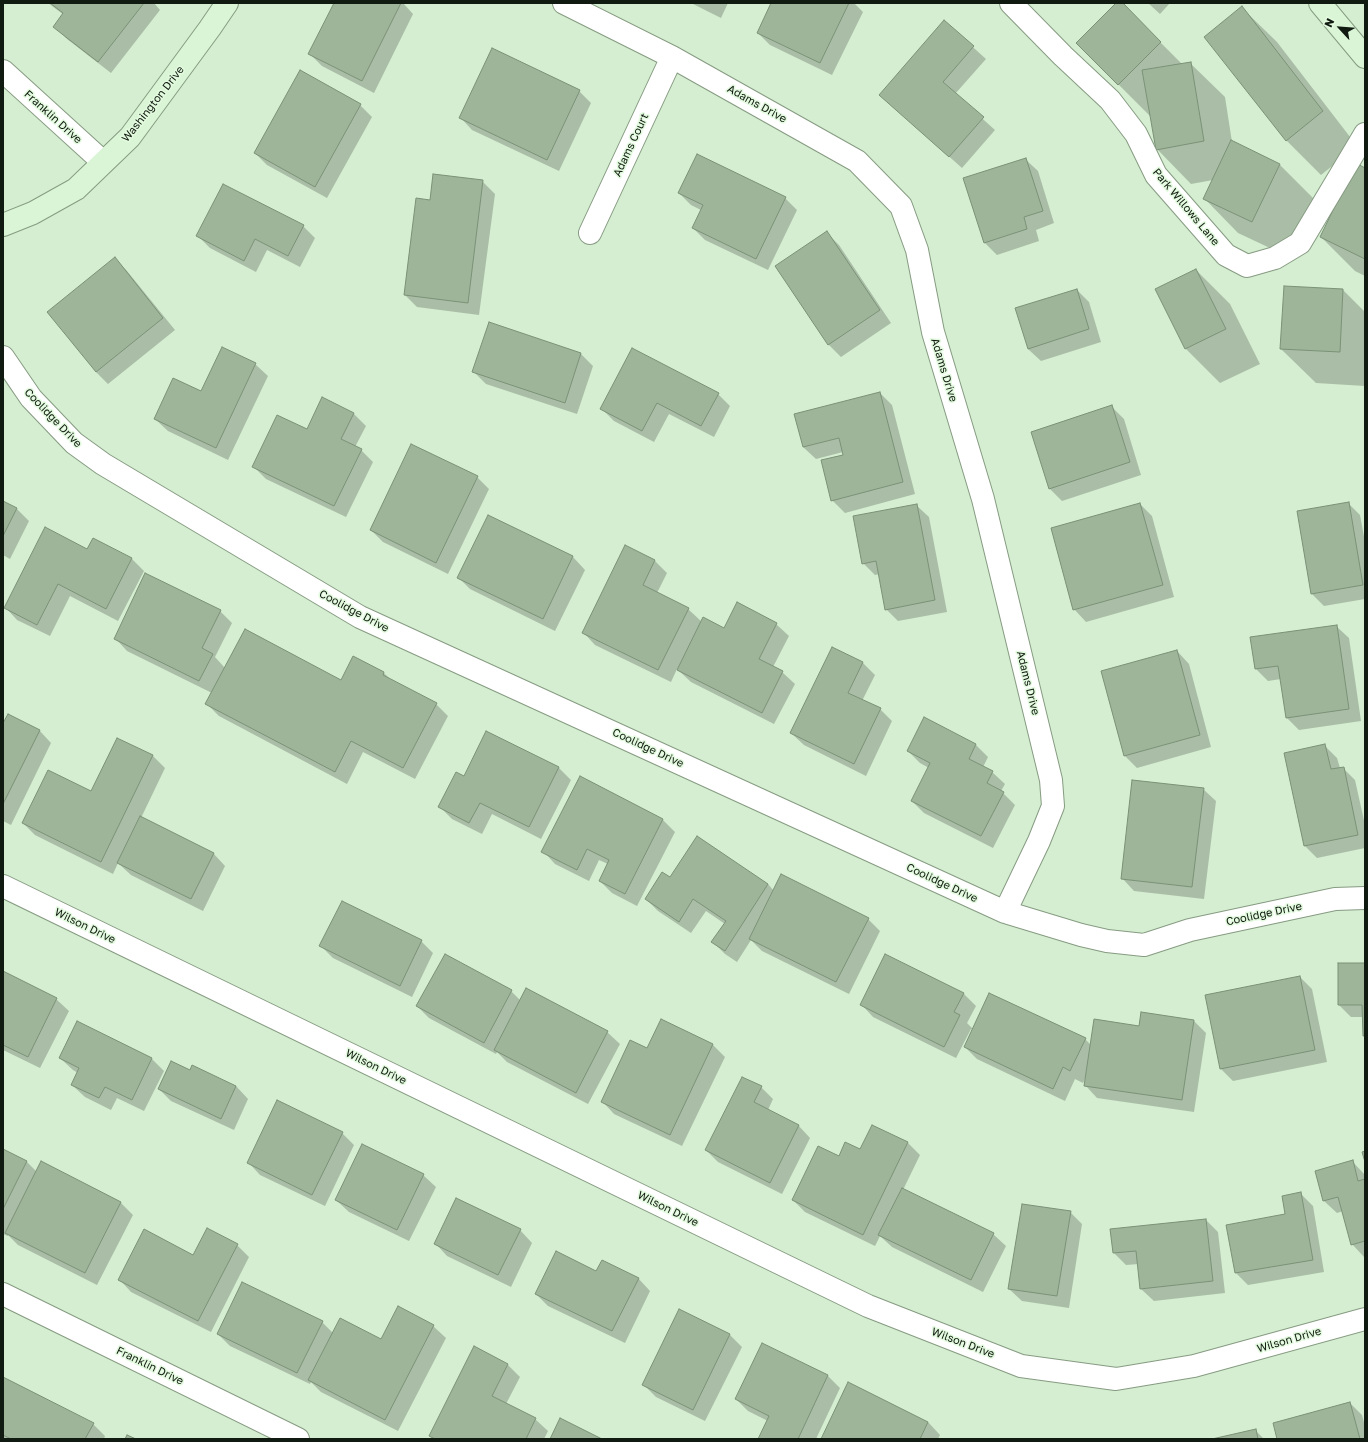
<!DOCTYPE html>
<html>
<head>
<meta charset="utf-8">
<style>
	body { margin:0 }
	#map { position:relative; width:1368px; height:1442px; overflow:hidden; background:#d5edd1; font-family:"Golos Text",sans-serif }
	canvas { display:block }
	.frame { position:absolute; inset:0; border:4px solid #111a10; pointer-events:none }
	.north { position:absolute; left:1320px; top:8px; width:40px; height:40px; -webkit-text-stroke:3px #e2fade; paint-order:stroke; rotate:296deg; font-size:11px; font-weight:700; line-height:16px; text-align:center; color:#111a10 }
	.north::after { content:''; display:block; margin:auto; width:14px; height:18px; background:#111a10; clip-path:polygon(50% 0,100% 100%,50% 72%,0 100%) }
</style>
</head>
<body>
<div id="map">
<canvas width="1368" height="1442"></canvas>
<div class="frame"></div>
<div class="north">N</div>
</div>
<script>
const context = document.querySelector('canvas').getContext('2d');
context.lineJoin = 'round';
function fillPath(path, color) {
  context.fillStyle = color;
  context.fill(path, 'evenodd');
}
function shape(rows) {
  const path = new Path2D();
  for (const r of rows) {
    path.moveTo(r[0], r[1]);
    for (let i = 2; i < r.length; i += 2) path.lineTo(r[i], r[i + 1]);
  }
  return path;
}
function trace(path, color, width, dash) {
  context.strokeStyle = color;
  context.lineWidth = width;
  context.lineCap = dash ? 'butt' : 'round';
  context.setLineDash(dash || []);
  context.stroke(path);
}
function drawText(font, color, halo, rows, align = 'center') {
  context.font = font + ' "Golos Text",sans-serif';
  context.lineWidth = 3;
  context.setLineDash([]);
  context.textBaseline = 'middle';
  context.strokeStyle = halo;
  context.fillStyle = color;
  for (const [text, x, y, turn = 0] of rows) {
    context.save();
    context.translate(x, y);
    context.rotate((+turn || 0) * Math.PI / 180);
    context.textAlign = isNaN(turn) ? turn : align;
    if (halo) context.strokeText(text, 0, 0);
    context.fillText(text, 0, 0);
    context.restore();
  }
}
fillPath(shape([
	[48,3,154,3,160,10,111,73,67,39,55,27,64,15],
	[335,3,403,3,413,14,374,93,322,66,310,54],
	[691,3,728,3,721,18],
	[773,3,854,3,863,12,832,75,770,45,758,33],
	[1118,3,1121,3,1182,64,1190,63,1225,97,1232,142,1280,165,1314,199,1287,256,1238,233,1204,198,1213,180,1191,184,1157,149,1151,117,1077,43],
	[1148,3,1170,3,1160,14],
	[1242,8,1277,42,1357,146,1321,175,1286,140],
	[944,21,986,59,955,94,995,130,962,168,880,95],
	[579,91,591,103,559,171,472,130,460,117],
	[360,105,372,117,327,198,267,165,255,153],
	[1025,159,1038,171,1054,223,1036,230,1039,241,997,255,985,243,964,179],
	[1365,169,1365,276,1355,271,1321,237],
	[482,181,495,194,479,315,417,307,405,295,431,201],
	[679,193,785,198,797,210,768,270,705,240,693,228,701,210,691,205],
	[303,226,315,238,300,267,267,250,256,272,210,248,198,236],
	[827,233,839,245,891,323,841,357,829,345],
	[115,259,127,271,175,330,108,384,96,372],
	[1196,270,1230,304,1260,364,1220,383,1186,349,1156,290],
	[1077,290,1089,302,1101,342,1041,361,1028,349],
	[1343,290,1365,312,1365,386,1316,383,1281,349],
	[490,324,581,354,593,366,577,414,486,384,474,372],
	[255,364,268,376,228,460,168,431,155,419],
	[880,393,892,405,915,494,845,513,832,500,844,455,843,452,816,459,803,447],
	[718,394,730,406,714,437,669,414,654,442,614,421,602,409],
	[1111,406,1124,419,1141,475,1062,501,1050,489,1032,433],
	[353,413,366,426,355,447,361,450,373,462,346,517,266,479,253,466,307,430],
	[477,477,489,489,448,574,383,542,371,530],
	[3,502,16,508,29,521,10,559,3,555],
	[1348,503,1360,515,1365,542,1365,599,1324,606,1312,594],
	[1140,504,1152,516,1174,597,1086,622,1074,609],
	[916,505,929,517,947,612,898,621,886,609,880,574,875,575,863,563],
	[488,516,573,557,585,570,555,631,470,589,458,577],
	[626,546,655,561,667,573,657,593,688,609,702,622,724,629,776,624,789,636,773,667,782,672,795,684,774,724,691,682,677,669,671,682,595,645,583,632],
	[88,550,132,559,144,571,118,621,70,596,50,636,17,620,5,607],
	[220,611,232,623,215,657,225,668,341,681,354,657,384,673,391,680,436,704,448,716,415,779,363,752,347,784,219,716,207,704,212,693,127,651,115,638],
	[1336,626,1349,638,1361,721,1299,730,1287,718,1281,679,1268,681,1256,669],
	[833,648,863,663,875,675,862,701,880,709,892,721,866,776,804,745,791,733],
	[1177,651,1189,664,1211,747,1137,768,1125,756],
	[924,719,976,745,988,757,983,767,992,772,1005,784,1001,791,1015,805,993,848,924,813,912,801,929,768,920,763,908,751],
	[3,725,39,730,51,743,11,825,3,821],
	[487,732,559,768,571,780,541,839,492,814,482,834,452,819,440,807,464,777],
	[118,739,153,756,165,768,141,818,213,853,225,866,203,911,131,875,118,863,113,874,35,835,23,823,91,793],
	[1325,746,1337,758,1340,768,1343,768,1355,780,1365,825,1365,848,1317,858,1305,846],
	[1203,789,1216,801,1204,899,1134,891,1122,878],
	[663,820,675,832,637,906,612,893,600,881,608,864,599,860,589,881,555,864,543,851],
	[670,879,768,884,774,891,868,919,880,931,849,994,762,951,751,940,737,962,725,954,713,942,725,924,706,911,691,933,658,911,646,899],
	[421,941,433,953,412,997,333,958,321,946],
	[885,955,964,994,976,1006,967,1023,973,1029,971,1029,956,1058,873,1017,861,1004],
	[1365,964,1365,1037,1364,1036,1364,1017,1351,1017,1339,1005],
	[3,973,56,999,69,1011,40,1068,3,1050],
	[1300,977,1312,989,1327,1062,1233,1081,1221,1069],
	[511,991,521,1001,607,1032,620,1044,588,1104,507,1062,497,1052,496,1054,429,1018,417,1006],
	[661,1020,713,1045,725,1057,682,1146,614,1114,602,1101,647,1050],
	[1194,1021,1206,1033,1194,1112,1097,1098,1085,1085,1086,1076,1083,1083,1075,1079,1065,1101,977,1059,965,1047,1085,1039,1091,1045],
	[60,1058,152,1059,164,1071,144,1111,117,1098,111,1110,85,1097,72,1085,78,1073,73,1070],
	[191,1072,236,1086,248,1099,234,1130,171,1101,159,1089],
	[761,1087,773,1099,768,1110,798,1125,810,1138,782,1194,718,1162,706,1150],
	[873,1126,908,1143,920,1155,903,1190,993,1234,1006,1246,983,1292,892,1247,880,1236,875,1246,805,1212,793,1200,839,1157,861,1151],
	[342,1133,354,1145,325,1206,260,1175,248,1162],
	[363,1145,423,1175,436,1187,409,1241,349,1212,336,1200],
	[3,1150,26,1161,37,1172,41,1163,121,1203,133,1215,97,1285,18,1245,8,1235,8,1236,3,1234],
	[1352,1161,1365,1175,1364,1257,1352,1244,1343,1211,1337,1213,1324,1201,1316,1172],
	[1301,1194,1313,1206,1324,1272,1248,1285,1236,1273,1227,1226,1287,1215],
	[1070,1212,1082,1224,1069,1308,1022,1301,1009,1289],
	[1206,1220,1218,1232,1225,1293,1154,1301,1141,1289,1139,1264,1126,1265,1114,1253],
	[520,1230,532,1243,511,1287,447,1256,435,1243],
	[237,1245,249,1257,211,1332,131,1292,119,1279,193,1256],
	[597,1272,638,1278,650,1291,625,1343,548,1306,536,1294],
	[322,1322,333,1333,382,1340,433,1326,446,1338,398,1431,321,1392,311,1382,310,1384,230,1346,218,1334],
	[730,1335,742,1347,705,1421,656,1397,644,1385],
	[762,1344,828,1376,840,1388,816,1439,759,1439,768,1421,748,1411,736,1399],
	[475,1348,508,1365,520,1377,506,1404,535,1419,548,1431,544,1439,434,1439,430,1436],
	[3,1378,93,1424,105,1436,104,1439,3,1439],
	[1350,1403,1362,1415,1365,1426,1365,1439,1278,1439],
	[928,1422,940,1435,938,1439,822,1439],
	[1256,1431,1264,1439,1216,1439]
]), '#0003');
const building = shape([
	[50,3,144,3,98,62,53,27,63,13,50,3],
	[334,3,401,3,362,81,308,54,334,3],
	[771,3,849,3,820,63,757,33,771,3],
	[1116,3,1123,3,1161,42,1118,85,1076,43,1116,3],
	[1242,6,1323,111,1286,141,1204,37,1242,6],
	[944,20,974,46,943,82,984,117,949,157,879,95,944,20],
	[492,48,580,90,547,160,459,118,492,48],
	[1191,62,1204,141,1156,150,1142,70,1191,62],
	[300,70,361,104,315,187,254,153,300,70],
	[1231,140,1280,164,1252,222,1203,199,1231,140],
	[697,154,786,197,756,259,692,228,703,205,678,193,697,154],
	[1026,158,1043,211,1024,217,1027,229,984,243,963,178,1026,158],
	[1356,163,1365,168,1365,259,1320,237,1356,163],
	[433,174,483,180,468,303,404,295,416,198,430,200,433,174],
	[223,184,304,225,288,256,255,239,244,261,196,236,223,184],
	[827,231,880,310,828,345,775,266,827,231],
	[115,257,163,318,96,372,47,312,115,257],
	[1196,269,1226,329,1185,349,1155,289,1196,269],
	[1284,286,1343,289,1340,352,1280,349,1284,286],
	[1077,289,1089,329,1028,349,1015,308,1077,289],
	[489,322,581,353,565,403,472,372,489,322],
	[222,347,256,363,216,448,154,419,173,378,201,391,222,347],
	[632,348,719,393,701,426,657,403,642,431,600,409,632,348],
	[880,392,903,482,831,501,821,460,843,455,839,438,803,447,794,414,880,392],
	[322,397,354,413,341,439,362,449,334,506,252,467,277,415,307,429,322,397],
	[1112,405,1130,462,1049,489,1031,432,1112,405],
	[411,444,478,476,436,563,370,530,411,444],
	[3,501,17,508,3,536,3,501],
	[1349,502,1363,585,1311,594,1297,511,1349,502],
	[1140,503,1163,585,1073,610,1051,528,1140,503],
	[917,504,935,600,885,610,876,561,862,564,853,516,917,504],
	[488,515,573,556,543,619,457,578,488,515],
	[45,527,87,549,93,538,132,558,106,609,58,584,37,625,4,608,45,527],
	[625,545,655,560,643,585,689,608,658,670,582,633,625,545],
	[145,573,221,610,202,648,213,654,199,681,114,639,145,573],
	[737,602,777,623,759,659,783,671,762,713,677,670,703,617,724,628,737,602],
	[1337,625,1349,709,1286,718,1278,666,1255,669,1250,637,1337,625],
	[245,629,341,680,353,656,384,672,383,675,437,703,403,768,351,741,335,772,205,704,245,629],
	[832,647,863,662,848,693,881,708,854,764,790,733,832,647],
	[1177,650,1200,735,1124,756,1101,671,1177,650],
	[8,714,40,730,3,804,3,723,8,714],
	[924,717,976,744,969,759,993,771,987,783,1004,792,981,836,911,801,930,763,907,751,924,717],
	[486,731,559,767,529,827,480,803,469,823,438,807,456,772,464,776,486,731],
	[117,738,153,755,101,862,22,823,48,770,91,791,117,738],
	[1325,744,1331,769,1344,767,1358,835,1304,846,1284,753,1325,744],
	[580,776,663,819,625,894,599,881,609,860,587,849,577,870,541,852,580,776],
	[1132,780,1204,788,1192,887,1121,879,1132,780],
	[140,816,214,853,191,899,117,863,140,816],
	[697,836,768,884,725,951,711,942,726,921,693,899,679,922,645,899,662,872,670,877,697,836],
	[781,874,869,918,836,982,749,939,781,874],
	[342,901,422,940,400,986,319,946,342,901],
	[445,954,512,990,484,1043,416,1006,445,954],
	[885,954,964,993,954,1012,960,1015,944,1047,860,1005,885,954],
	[1338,963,1365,963,1365,1036,1363,1036,1362,1005,1338,1005,1338,963],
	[3,971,57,998,28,1057,3,1045,3,971],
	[1300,976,1315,1050,1220,1069,1205,995,1300,976],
	[526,988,608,1031,576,1093,494,1050,526,988],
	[989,993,1086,1038,1070,1071,1063,1067,1053,1089,964,1047,989,993],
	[1141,1012,1194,1020,1182,1100,1084,1086,1094,1019,1139,1026,1141,1012],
	[661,1019,713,1044,670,1135,601,1102,630,1040,647,1048,661,1019],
	[77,1021,152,1058,132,1100,105,1087,99,1098,71,1085,79,1068,59,1058,77,1021],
	[171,1061,190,1070,192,1065,236,1086,221,1119,158,1089,171,1061],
	[742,1077,762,1086,754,1102,799,1125,770,1183,705,1150,742,1077],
	[277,1100,343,1132,312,1195,247,1163,277,1100],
	[872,1125,908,1142,863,1235,792,1200,818,1146,839,1156,845,1142,860,1149,872,1125],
	[362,1144,424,1174,397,1230,335,1200,362,1144],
	[3,1149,27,1161,3,1209,3,1149],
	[1365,1151,1365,1162,1362,1152,1365,1151],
	[1353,1160,1358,1181,1365,1179,1365,1241,1351,1245,1338,1197,1323,1201,1315,1171,1353,1160],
	[41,1161,121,1202,85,1273,5,1233,41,1161],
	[902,1188,994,1233,971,1280,878,1235,902,1188],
	[1301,1192,1313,1260,1235,1273,1226,1225,1285,1214,1282,1196,1301,1192],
	[456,1198,521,1229,498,1275,434,1244,456,1198],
	[1022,1204,1071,1211,1057,1296,1008,1289,1022,1204],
	[1206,1219,1213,1281,1140,1289,1136,1251,1113,1253,1110,1229,1206,1219],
	[207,1228,238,1244,198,1321,118,1280,144,1229,193,1255,207,1228],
	[556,1251,596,1271,602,1260,639,1278,612,1331,535,1294,556,1251],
	[242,1282,323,1321,297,1373,217,1334,242,1282],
	[398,1306,434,1325,385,1420,308,1380,340,1318,381,1339,398,1306],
	[679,1309,730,1334,693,1410,642,1385,679,1309],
	[762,1343,828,1375,798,1439,758,1439,769,1416,735,1399,762,1343],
	[474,1346,508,1364,492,1396,536,1418,526,1439,435,1439,429,1436,474,1346],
	[3,1377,94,1423,85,1439,11,1439,3,1435,3,1377],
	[848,1382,928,1422,920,1439,821,1439,848,1382],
	[1350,1402,1360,1439,1277,1439,1273,1423,1350,1402],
	[560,1418,602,1439,550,1439,560,1418],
	[1256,1429,1258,1439,1212,1439,1256,1429],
	[127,1435,136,1439,125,1439,127,1435]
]);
fillPath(building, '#9eb59a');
trace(building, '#7b9177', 1);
const street = shape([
	[564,3,672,57,857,161,901,206,917,250,933,332,983,499,1051,780,1053,806,1039,841,1005,912],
	[1011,3,1063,56,1110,100,1136,134,1156,175,1226,255,1247,266,1275,258,1300,243,1365,134],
	[3,71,103,162],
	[590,233,672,57],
	[3,357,31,398,74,443,103,464,360,617,1005,912,1081,935,1107,941,1144,945,1190,930,1335,899,1365,898],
	[3,886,868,1306,1021,1366,1116,1379,1194,1366,1365,1319],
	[3,1294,298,1439]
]);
const secondary = shape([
	[1320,3,1365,57],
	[3,225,33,213,76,189,130,137,210,28,227,3]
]);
trace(street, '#869c82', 24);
trace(secondary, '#869c82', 24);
trace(street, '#fff', 22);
trace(secondary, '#daf5d5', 22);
drawText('11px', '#111a10', '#e2fade', [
	["Washington Drive",153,104,-52],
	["Adams Drive",757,104,29],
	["Franklin Drive",53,117,42],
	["Adams Court",631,145,-65],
	["Park Willows Lane",1186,207,50],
	["Adams Drive",944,370,73],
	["Coolidge Drive",53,418,46],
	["Coolidge Drive",354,611,28],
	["Adams Drive",1028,683,76],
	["Coolidge Drive",648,748,25],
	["Coolidge Drive",942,883,25],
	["Coolidge Drive",1264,914,-12],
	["Wilson Drive",85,926,26],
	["Wilson Drive",376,1067,26],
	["Wilson Drive",668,1209,26],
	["Wilson Drive",1289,1340,-16],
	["Wilson Drive",963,1343,21],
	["Franklin Drive",150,1366,26]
]);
</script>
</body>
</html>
